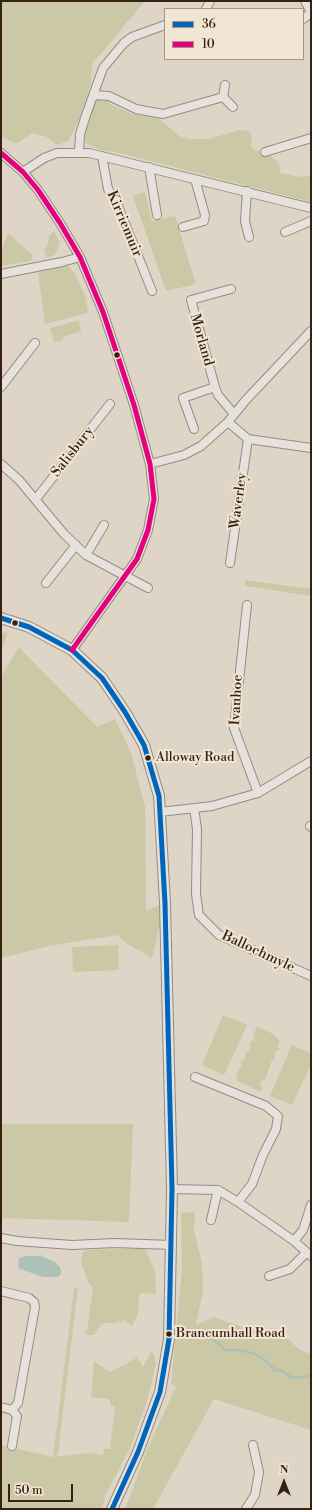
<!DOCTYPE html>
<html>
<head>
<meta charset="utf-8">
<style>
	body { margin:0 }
	#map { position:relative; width:312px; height:1510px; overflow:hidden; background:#ded5c6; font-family:"Libre Bodoni",serif }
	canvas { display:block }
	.frame { position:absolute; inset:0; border:2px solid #371f14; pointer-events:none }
	.legend { position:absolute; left:164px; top:8px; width:140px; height:52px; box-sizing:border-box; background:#f1e5d3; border:1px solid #a79687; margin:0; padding:5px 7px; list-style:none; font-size:12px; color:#371f14 }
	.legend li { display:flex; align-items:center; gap:8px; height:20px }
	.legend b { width:20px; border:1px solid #a79687 }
	.north { position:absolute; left:264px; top:1462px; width:40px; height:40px; -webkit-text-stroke:3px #f1e5d3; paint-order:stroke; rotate:0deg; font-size:11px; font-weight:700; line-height:16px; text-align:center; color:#371f14 }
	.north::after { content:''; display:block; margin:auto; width:14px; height:18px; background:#371f14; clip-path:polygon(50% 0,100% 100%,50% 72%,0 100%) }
	.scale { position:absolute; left:8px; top:1484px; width:65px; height:18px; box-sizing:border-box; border:2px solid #371f14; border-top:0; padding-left:5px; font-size:12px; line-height:14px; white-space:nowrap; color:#371f14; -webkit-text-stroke:3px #f1e5d3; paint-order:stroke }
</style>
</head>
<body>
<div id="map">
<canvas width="312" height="1510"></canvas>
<div class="frame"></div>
<ul class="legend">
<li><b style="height:5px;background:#0065bd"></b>36</li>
<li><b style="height:5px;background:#e5007d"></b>10</li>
</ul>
<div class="north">N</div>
<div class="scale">50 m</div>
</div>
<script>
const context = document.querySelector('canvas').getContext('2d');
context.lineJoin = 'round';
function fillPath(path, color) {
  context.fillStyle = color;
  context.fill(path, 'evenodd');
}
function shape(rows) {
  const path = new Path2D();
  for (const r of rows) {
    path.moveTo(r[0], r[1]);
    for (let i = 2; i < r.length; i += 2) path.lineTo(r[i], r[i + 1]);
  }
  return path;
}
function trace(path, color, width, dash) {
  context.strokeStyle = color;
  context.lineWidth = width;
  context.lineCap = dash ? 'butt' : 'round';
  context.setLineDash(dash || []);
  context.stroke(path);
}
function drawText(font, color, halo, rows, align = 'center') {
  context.font = font + ' "Libre Bodoni",serif';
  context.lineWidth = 4;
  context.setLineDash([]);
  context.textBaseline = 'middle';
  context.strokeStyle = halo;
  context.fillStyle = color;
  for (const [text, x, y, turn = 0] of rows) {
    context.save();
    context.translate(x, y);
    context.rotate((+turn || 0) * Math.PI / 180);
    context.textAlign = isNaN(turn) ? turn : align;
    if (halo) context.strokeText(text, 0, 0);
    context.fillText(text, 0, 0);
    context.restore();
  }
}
fillPath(shape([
	[1,1,145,1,92,64,91,83,78,123,68,141,57,145,47,137,32,133,16,144,1,136],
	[95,97,107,101,112,105,133,114,158,118,179,136,190,139,209,139,239,130,250,131,252,139,251,147,260,153,269,154,279,164,280,173,301,177,311,176,311,202,119,153,101,150,87,144,80,136],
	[145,192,152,221,175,216,196,284,166,291,133,196],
	[54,231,60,242,55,255,47,258,44,250,48,243,49,236],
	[8,233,33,255,31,261,1,266,1,252],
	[68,265,75,274,85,295,88,313,45,324,38,273],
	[79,320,81,331,63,337,63,340,54,342,50,328],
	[245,580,311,589,311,596,245,586],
	[1,632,8,633,1,650],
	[19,647,97,727,115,719,131,753,145,806,146,911,165,903,152,958,126,943,117,935,49,946,1,958,1,677],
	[118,945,119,970,73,972,72,947],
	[223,1015,247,1025,224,1075,202,1065],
	[257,1026,273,1034,280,1041,277,1047,280,1048,278,1051,276,1050,274,1060,272,1060,265,1080,262,1079,260,1086,263,1087,260,1092,236,1080,238,1075,236,1074,242,1065,240,1064,242,1060,244,1061,246,1051,248,1052,251,1047,249,1045,255,1037,253,1036],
	[291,1045,311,1053,311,1064,292,1105,270,1096,291,1047],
	[1,1124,133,1124,129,1222,1,1218],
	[195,1212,194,1230,202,1264,203,1290,196,1325,213,1317,268,1336,286,1337,300,1350,311,1354,311,1430,214,1399,153,1509,125,1509,148,1448,176,1386,171,1384,182,1269,181,1213],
	[145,1248,155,1271,156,1294,141,1293,139,1295,138,1314,132,1326,124,1320,121,1323,117,1321,116,1323,105,1323,101,1325,94,1335,88,1335,84,1332,87,1330,93,1288,89,1284,81,1263,82,1253,87,1250],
	[78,1286,58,1454,54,1457,89,1453,103,1455,104,1449,110,1449,115,1406,110,1405,110,1399,91,1397,94,1361,110,1372,135,1359,137,1356,143,1367,152,1350,156,1363,147,1401,130,1448,106,1494,102,1509,1,1509,1,1445,53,1457,74,1289]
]), '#cbc8a6');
fillPath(shape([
	[27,1256,41,1256,55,1262,60,1267,61,1272,60,1276,57,1277,43,1277,18,1268,19,1258]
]), '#acc1b7');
trace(shape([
	[203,1331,226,1350,240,1350,255,1354,266,1361,275,1370,281,1370,287,1375,294,1378,311,1376]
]), '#acc1b7', 2.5);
const minor = shape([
	[305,1,311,12],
	[206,9,210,1],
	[303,19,311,13],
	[225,85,223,97,233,107],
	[94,95,109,96,136,109,163,114,223,97],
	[79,152,80,134,86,115,103,68,124,43,132,37,165,25],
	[265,152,311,138],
	[1,153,23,172,38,190,60,223,80,257,103,312,134,405,150,464,154,499,148,530,137,559,72,650],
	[102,156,108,189,116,201,152,291],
	[149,167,157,215],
	[23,172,44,158,57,153,89,153,311,208],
	[247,191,245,221,249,237],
	[183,227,204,221,205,215,195,179],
	[285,232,311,221],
	[1,274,62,262,80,257],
	[231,289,191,300,215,387,218,395,234,414],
	[1,387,35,343],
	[228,422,248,439,311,448],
	[194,429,183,398,215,387],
	[1,464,19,480,64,534,86,555,148,588],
	[150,464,184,455,201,446,228,422,245,401,311,331],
	[36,499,110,404],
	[86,555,104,525],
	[230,563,248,439],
	[46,583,76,545],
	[247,605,234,728,258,793],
	[194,808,197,829,196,894,199,915,219,935,311,976],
	[160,812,212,806,258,793,311,761],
	[310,826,311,827],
	[195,1077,266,1106,278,1116,276,1129,263,1155,252,1184,238,1202],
	[172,1189,218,1190,211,1220],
	[218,1190,238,1202,294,1241,311,1256],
	[1,1238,17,1241,72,1245,115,1243,172,1245],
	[294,1241,303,1230,311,1205],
	[269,1276,290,1269,306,1253],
	[1,1291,29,1298,34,1302,35,1307,18,1403,12,1410,1,1407],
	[12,1446,17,1416,12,1410],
	[246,1509,255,1495,259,1472,253,1445]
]);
const tertiary = shape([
	[1,618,29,627,72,650,102,678,125,712,144,745,159,796,165,903,172,1189,169,1339,160,1392,138,1452,112,1509]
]);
trace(minor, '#948c82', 10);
trace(tertiary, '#948c82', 12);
trace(minor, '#e6e1da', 8);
trace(tertiary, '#e6e1da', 10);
trace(shape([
	[1,618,29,627,72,650,102,678,125,712,144,745,159,796,165,903,172,1189,169,1339,160,1392,138,1452,112,1509]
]), '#0065bd', 5);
trace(shape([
	[1,153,23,172,38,190,60,223,80,257,103,312,134,405,150,464,154,499,148,530,137,559,72,650]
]), '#e5007d', 5);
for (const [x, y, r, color] of [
	[117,355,3.5,"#371f14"],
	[15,623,3.5,"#371f14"],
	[148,758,3.5,"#371f14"],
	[169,1334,3.5,"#371f14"]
]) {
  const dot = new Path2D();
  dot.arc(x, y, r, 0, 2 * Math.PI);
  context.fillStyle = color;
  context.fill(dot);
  trace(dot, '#f1e5d3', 1.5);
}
drawText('13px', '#371f14', '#f1e5d3', [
	["Alloway Road",156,758],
	["Brancumhall Road",176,1334]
], 'left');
drawText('14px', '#371f14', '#f1e5d3', [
	["Kirriemuir",124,224,67],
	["Morland",201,340,74],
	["Salisbury",73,452,-52],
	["Waverley",239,501,-82],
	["Ivanhoe",237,700,-87],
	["Ballochmyle",258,952,25]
]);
</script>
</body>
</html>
